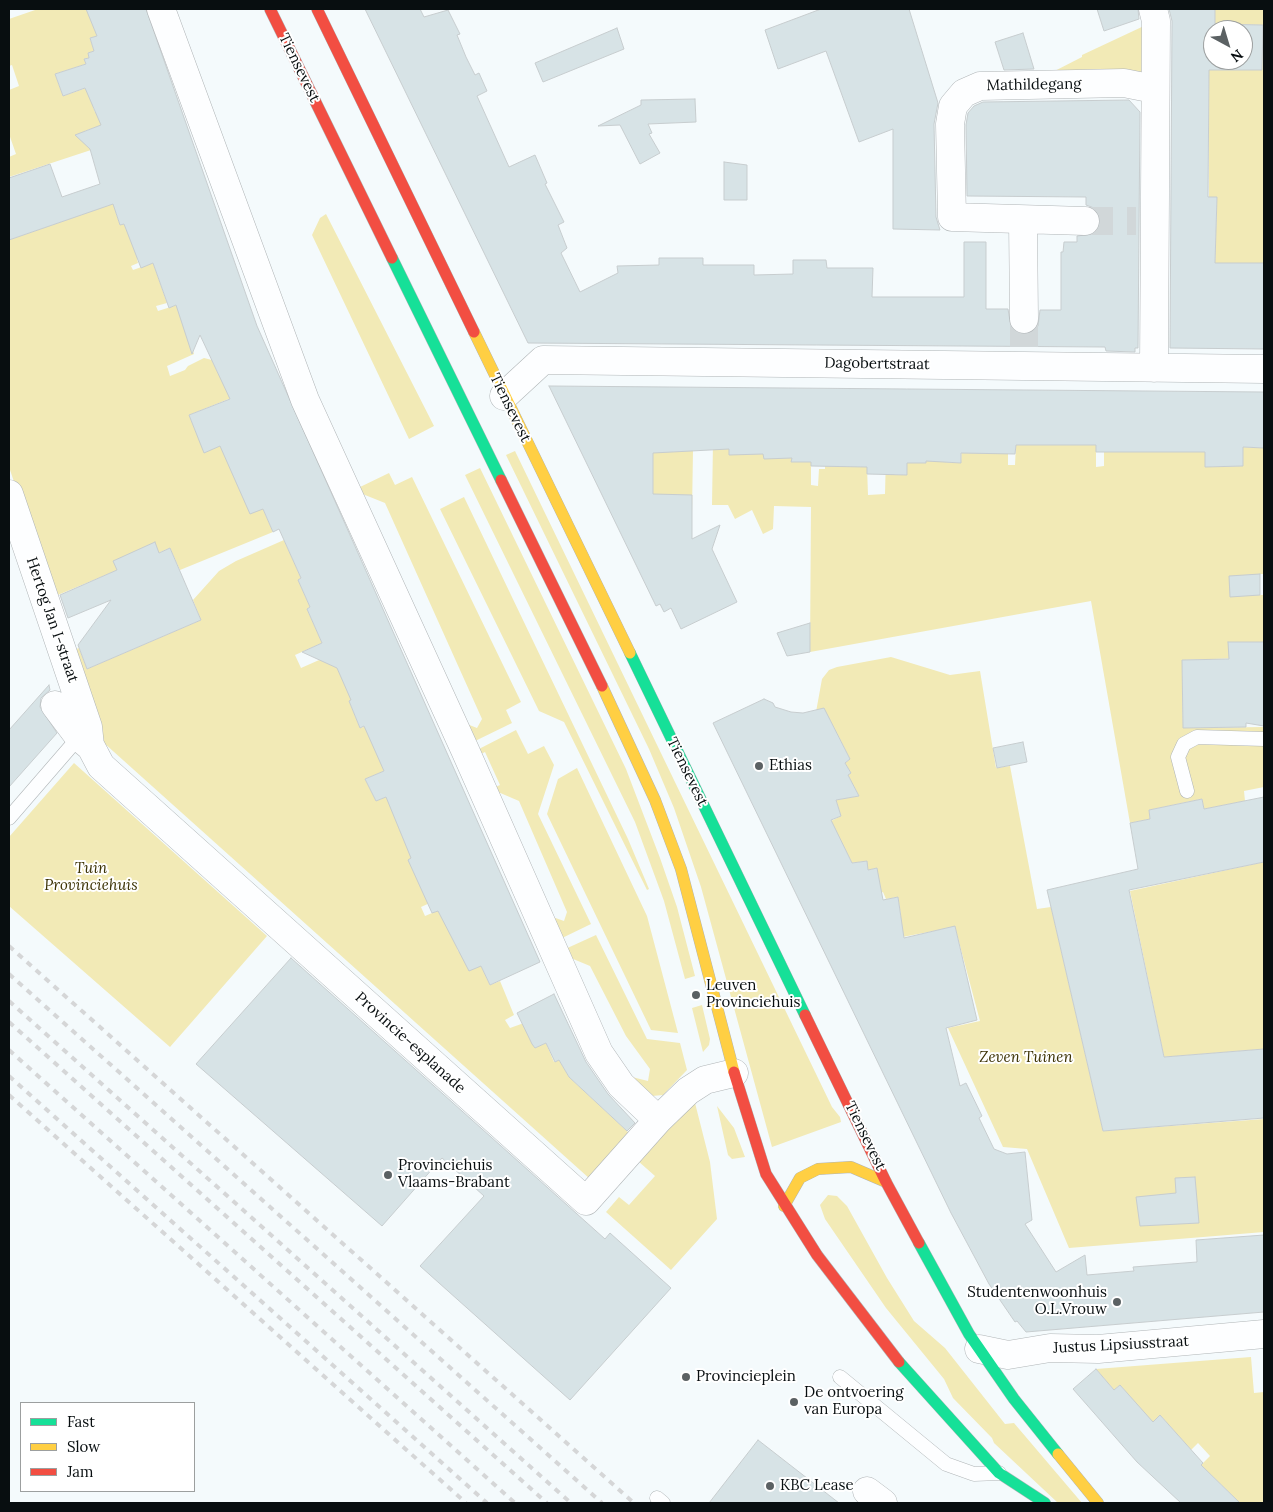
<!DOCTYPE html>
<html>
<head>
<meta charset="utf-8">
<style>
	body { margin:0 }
	#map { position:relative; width:1273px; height:1512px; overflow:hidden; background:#f4fafc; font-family:Lora,serif }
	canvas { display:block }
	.frame { position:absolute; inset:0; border:10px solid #080e10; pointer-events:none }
	.legend { position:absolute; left:20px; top:1402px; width:175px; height:90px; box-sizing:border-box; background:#fff; border:1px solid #9c9f9f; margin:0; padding:6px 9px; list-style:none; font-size:15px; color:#080e10 }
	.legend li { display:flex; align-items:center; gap:10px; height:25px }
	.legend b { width:25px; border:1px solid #9c9f9f }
	.north { position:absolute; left:1203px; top:20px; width:50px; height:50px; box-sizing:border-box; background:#fff; border:1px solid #9c9f9f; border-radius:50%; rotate:141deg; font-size:14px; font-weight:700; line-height:20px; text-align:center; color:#080e10 }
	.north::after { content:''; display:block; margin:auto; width:18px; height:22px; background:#5b6163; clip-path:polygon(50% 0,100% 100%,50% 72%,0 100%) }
</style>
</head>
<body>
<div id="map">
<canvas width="1273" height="1512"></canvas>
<div class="frame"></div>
<ul class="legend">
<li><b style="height:6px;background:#16e098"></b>Fast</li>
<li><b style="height:6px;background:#ffcf43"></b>Slow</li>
<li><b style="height:6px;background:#f24e42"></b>Jam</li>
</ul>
<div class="north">N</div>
</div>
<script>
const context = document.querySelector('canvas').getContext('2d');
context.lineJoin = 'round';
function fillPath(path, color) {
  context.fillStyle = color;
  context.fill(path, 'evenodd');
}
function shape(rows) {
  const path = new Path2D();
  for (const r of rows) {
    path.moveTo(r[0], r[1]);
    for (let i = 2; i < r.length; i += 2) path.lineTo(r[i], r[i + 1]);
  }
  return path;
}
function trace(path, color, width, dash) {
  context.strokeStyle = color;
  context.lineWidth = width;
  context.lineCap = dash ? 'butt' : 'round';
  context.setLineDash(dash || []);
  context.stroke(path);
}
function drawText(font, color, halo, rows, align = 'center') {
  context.font = font + ' Lora,serif';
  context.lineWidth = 4;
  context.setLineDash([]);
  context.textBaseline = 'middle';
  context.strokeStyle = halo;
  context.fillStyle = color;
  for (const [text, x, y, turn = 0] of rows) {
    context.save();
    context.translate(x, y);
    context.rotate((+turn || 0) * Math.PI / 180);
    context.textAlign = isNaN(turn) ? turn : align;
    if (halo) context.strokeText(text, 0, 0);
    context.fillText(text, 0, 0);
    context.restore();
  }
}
fillPath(shape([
	[38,9,88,9,97,36,90,38,94,51,88,53,89,58,84,59,86,64,55,74,63,96,110,80,93,107,95,112,131,115,85,131,87,146,91,150,9,177,9,157,16,154,9,134,9,90,19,86,12,65,9,66,9,19],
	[1215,9,1264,9,1264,263,1215,263,1217,197,1209,197,1209,70,1262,70,1263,25,1215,24],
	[1146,25,1145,75,1039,79,1082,57,1082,55],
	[137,195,162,198,116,213,120,225,124,224,151,254,137,259,138,263,131,266,133,270,153,263,167,303,156,306,158,311,177,305,194,354,167,366,170,376,185,370,188,366,204,358,212,360,219,375,226,373,236,396,189,415,195,429,212,449,268,426,263,509,273,532,180,570,170,548,53,597,9,467,9,240],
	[326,214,434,426,409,439,312,235,320,218],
	[1205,426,1205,467,1242,466,1243,447,1264,448,1264,574,1260,574,1260,595,1264,595,1264,642,1244,642,1244,658,1182,660,1183,728,1264,727,1264,787,1244,791,1245,801,1204,809,1202,799,1187,802,1149,810,1150,819,1130,823,1091,601,810,652,811,507,774,506,773,529,763,534,752,510,735,519,728,505,712,505,713,442,729,442,729,455,740,444,792,454,792,462,799,462,799,459,811,460,811,485,818,486,819,469,825,469,825,446,839,466,867,467,868,495,885,494,886,454,895,475,907,475,907,463,926,435,946,446,946,462,961,463,962,441,1008,453,1008,465,1015,465,1016,445,1035,445,1096,431,1096,467,1104,466,1104,448,1113,452,1140,452],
	[604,433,669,452,693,450,692,513,664,527,653,502],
	[515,451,832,1107,840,1117,841,1122,772,1147,701,887,674,808,649,749,506,455],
	[480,468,626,769,660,858,677,907,695,976,685,979,664,901,635,822,465,475],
	[389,473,395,485,412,477,521,702,506,710,512,723,471,743,462,722,477,728,482,719,385,503,360,493,358,488],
	[464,497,628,839,649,889,647,890,564,722,539,711,440,509],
	[284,540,301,578,298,580,310,607,307,609,322,643,295,655,301,668,326,657,336,666,357,698,349,701,360,728,374,724,384,771,365,779,376,801,401,791,426,851,409,860,414,872,443,897,421,907,425,916,444,908,458,951,481,966,490,985,500,981,514,1015,505,1020,510,1028,524,1023,535,1048,546,1043,554,1062,559,1060,569,1077,630,1134,590,1179,104,743,71,651,79,648,87,669,201,620,193,600,219,571,236,561],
	[891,657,950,675,980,671,996,768,1010,766,1037,909,1051,907,1103,1131,1264,1119,1264,1232,1069,1248,1027,1149,1003,1147,948,1028,980,1021,955,927,897,938,893,918,901,916,898,897,886,899,883,892,877,894,877,868,868,870,866,861,852,863,831,821,841,816,836,800,859,796,848,775,851,773,845,763,850,759,830,720,816,712,822,679,829,670,837,667],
	[516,730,528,754,544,746,554,765,538,814,591,924,558,940,547,915,564,921,567,912,519,801,491,789,500,785,485,752,477,756,475,751],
	[74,763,267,936,170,1047,9,906,9,837],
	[577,768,647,916,678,1033,651,1030,547,814,558,779],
	[1264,862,1264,1049,1164,1057,1130,891],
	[596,935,647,1039,680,1043,687,1070,663,1095,652,1096,632,1077,648,1081,650,1069,626,1036,590,966,566,956,563,950],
	[702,1005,710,1039,709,1045,703,1052,692,1008],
	[695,1103,710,1162,717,1219,671,1270,606,1212,619,1197,629,1205,655,1176,638,1161,682,1113],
	[717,1106,734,1128,745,1157,732,1159,728,1155],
	[828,1195,837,1196,847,1206,887,1278,914,1321,945,1348,1005,1424,1014,1423,1082,1503,1058,1503,994,1443,992,1438,953,1398,944,1379,886,1308,825,1219,820,1205],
	[1251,1357,1254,1393,1264,1392,1264,1503,1240,1503,1201,1465,1210,1456,1198,1443,1191,1450,1160,1415,1152,1423,1120,1385,1114,1390,1096,1369]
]), '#f2eab6');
const building = shape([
	[86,9,146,9,257,326,540,962,490,985,481,966,469,971,438,911,432,913,408,860,411,858,386,797,376,801,365,779,384,771,364,726,360,728,349,701,351,700,337,668,302,652,322,643,307,609,310,607,298,580,301,578,279,529,273,532,263,509,250,514,220,446,204,453,189,415,230,399,200,335,192,354,176,305,169,308,153,263,141,268,124,224,120,225,113,204,9,240,9,178,50,164,62,197,100,184,90,149,75,135,101,125,85,88,63,96,55,74,86,64,84,59,89,58,88,53,94,51,90,38,97,36,86,9],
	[365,9,420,9,424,17,448,10,460,34,457,35,466,57,475,75,479,73,487,91,477,96,509,167,535,155,547,183,545,184,564,222,558,225,567,248,561,253,580,292,618,273,617,266,659,265,659,258,703,258,703,265,754,265,754,275,793,274,793,260,826,260,827,268,873,268,872,297,964,297,964,242,986,242,986,309,1008,309,1011,327,1017,333,1024,335,1032,333,1038,326,1040,310,1061,310,1061,252,1063,252,1064,242,1077,242,1077,236,1093,234,1098,229,1101,222,1099,214,1094,208,1086,205,1086,197,967,196,966,125,968,113,974,106,983,102,1129,100,1140,112,1138,348,1135,348,1135,352,1106,351,1105,347,528,343,365,9],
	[821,9,909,9,938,103,934,124,936,217,940,230,893,229,893,129,859,142,826,51,778,69,765,30,821,9],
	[1097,9,1138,9,1139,19,1104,31,1097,9],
	[1169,9,1215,9,1215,24,1263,25,1262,70,1209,70,1208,197,1217,197,1215,263,1264,263,1264,349,1170,348,1172,21,1169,9],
	[1213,30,1243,30,1243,60,1213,60,1213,30],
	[617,28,624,49,543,82,535,63,617,28],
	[1023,33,1034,69,1004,70,995,42,1023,33],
	[695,99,696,122,648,124,652,133,649,134,660,153,640,164,620,125,598,126,641,105,641,100,695,99],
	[724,162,747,165,747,200,724,200,724,162],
	[549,386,1264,392,1264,448,1243,447,1243,466,1205,467,1205,452,1096,452,1096,445,1016,445,1015,454,961,453,961,463,926,461,926,463,907,463,907,475,867,474,867,467,811,466,811,462,791,462,792,458,764,459,763,454,729,455,729,449,653,453,653,494,692,495,692,539,720,525,712,549,737,602,681,629,671,608,664,612,660,604,656,606,549,386],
	[155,542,159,553,170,548,201,620,87,669,78,645,111,600,68,618,60,595,117,570,113,561,155,542],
	[1260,574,1260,595,1230,597,1229,576,1260,574],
	[810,623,810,652,787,656,777,633,810,623],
	[1228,642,1264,642,1264,726,1246,723,1246,727,1183,728,1182,660,1229,659,1228,642],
	[49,685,50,690,41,698,40,707,57,733,9,787,9,730,49,685],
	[764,699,773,703,775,707,791,712,803,713,824,708,850,759,845,763,851,773,848,775,859,796,836,800,841,816,831,820,852,863,867,861,868,870,877,868,883,900,898,897,904,938,955,926,977,1020,946,1028,960,1086,966,1083,982,1116,979,1118,994,1149,1007,1154,1025,1152,1032,1220,1025,1224,1056,1272,1085,1255,1087,1275,1134,1271,1133,1267,1197,1262,1196,1240,1264,1235,1264,1312,1026,1332,1017,1321,1015,1322,989,1284,951,1213,713,723,764,699],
	[1023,742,1027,762,997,768,993,748,1023,742],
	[1264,797,1264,862,1129,890,1164,1057,1264,1049,1264,1118,1103,1131,1047,890,1138,869,1130,823,1150,819,1149,810,1202,799,1204,809,1264,797],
	[291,958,605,1239,610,1233,671,1288,570,1400,420,1266,484,1196,442,1158,382,1226,196,1064,291,958],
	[554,994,586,1062,608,1094,635,1123,627,1131,569,1077,559,1060,555,1062,546,1043,535,1048,532,1044,517,1013,554,994],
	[1195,1177,1199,1223,1140,1226,1136,1197,1176,1193,1175,1178,1195,1177],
	[1096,1369,1114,1390,1120,1385,1153,1422,1160,1415,1203,1463,1201,1465,1240,1503,1181,1503,1137,1462,1073,1389,1096,1369],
	[758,1440,839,1503,709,1503,758,1440]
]);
fillPath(building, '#d7e3e6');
trace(building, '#c7cdcf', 1);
trace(shape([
	[1085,221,1136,221],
	[1024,347,1024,319]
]), '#d1d7d9', 28, [28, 14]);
const lane = shape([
	[1187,791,1178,757,1184,744,1197,737,1264,739],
	[9,818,79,737],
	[840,1377,946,1464,974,1474,999,1473],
	[657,1498,663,1503]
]);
const street = shape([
	[161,9,305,400,465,750,599,1053,621,1085,658,1120],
	[1153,9,1156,21,1154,368],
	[1023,220,1024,319],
	[1085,221,952,217,950,124,953,106,964,93,980,86,1124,83,1154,89],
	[504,396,543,360,1264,369],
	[9,494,88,727,90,746],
	[55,705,79,737,91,747,101,766,586,1201,658,1120,688,1091,705,1080,734,1073],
	[979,1349,1008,1355,1050,1348,1098,1349,1264,1334],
	[867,1491,883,1503]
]);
const fast = shape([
	[392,258,501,480],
	[630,653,805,1015],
	[919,1243,969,1334,1014,1399,1058,1454],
	[899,1362,999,1473,1045,1503]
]);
const slow = shape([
	[474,332,630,653],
	[602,686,655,800,681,869,734,1072],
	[784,1206,800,1178,818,1169,851,1167,886,1182],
	[1058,1454,1098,1503]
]);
const jam = shape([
	[270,9,392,258],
	[317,9,474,332],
	[501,480,602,686],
	[805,1015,886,1182,919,1243],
	[734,1072,766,1174,817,1255,899,1362]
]);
trace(lane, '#b0b5b7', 15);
trace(street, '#b0b5b7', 29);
trace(fast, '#b0b5b7', 12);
trace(slow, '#b0b5b7', 12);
trace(jam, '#b0b5b7', 12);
trace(lane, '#fdfeff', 14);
trace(street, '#fdfeff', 28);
trace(fast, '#16e098', 11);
trace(slow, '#ffcf43', 11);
trace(jam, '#f24e42', 11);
trace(shape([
	[9,946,634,1503],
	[9,974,602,1503],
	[9,1001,571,1503],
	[9,1022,547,1503],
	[9,1050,515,1503],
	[9,1076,487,1503],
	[9,1095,466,1503]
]), '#d5d6d7', 4, [6, 6]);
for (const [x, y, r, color] of [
	[759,766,5,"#5b6163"],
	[696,995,5,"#5b6163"],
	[388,1175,5,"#5b6163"],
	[1117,1302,5,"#5b6163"],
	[686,1377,5,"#5b6163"],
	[794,1402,5,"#5b6163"],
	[770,1486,5,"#5b6163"]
]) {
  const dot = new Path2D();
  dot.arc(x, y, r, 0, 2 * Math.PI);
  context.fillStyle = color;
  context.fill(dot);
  trace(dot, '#fff', 2);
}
drawText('15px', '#080e10', '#fff', [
	["Tiensevest",299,68,64],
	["Mathildegang",1034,85,-1],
	["Dagobertstraat",877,364,1],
	["Tiensevest",510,408,64],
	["Hertog Jan I-straat",52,620,71],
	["Tiensevest",687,772,64],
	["Provincie-esplanade",410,1043,42],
	["Tiensevest",865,1136,64],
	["Justus Lipsiusstraat",1121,1345,-3]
]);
drawText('15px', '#080e10', '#fff', [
	["Ethias",769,766],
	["Leuven",706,986],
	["Provinciehuis",706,1003],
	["Provinciehuis",398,1166],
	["Vlaams-Brabant",398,1183],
	["Studentenwoonhuis",1107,1293,"right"],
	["O.L.Vrouw",1107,1310,"right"],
	["Provincieplein",696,1377],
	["De ontvoering",804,1393],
	["van Europa",804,1410],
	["KBC Lease",780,1486]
], 'left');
drawText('italic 15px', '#3b3103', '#fff', [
	["Tuin",91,869],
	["Provinciehuis",91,886],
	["Zeven Tuinen",1026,1058]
]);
</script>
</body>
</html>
